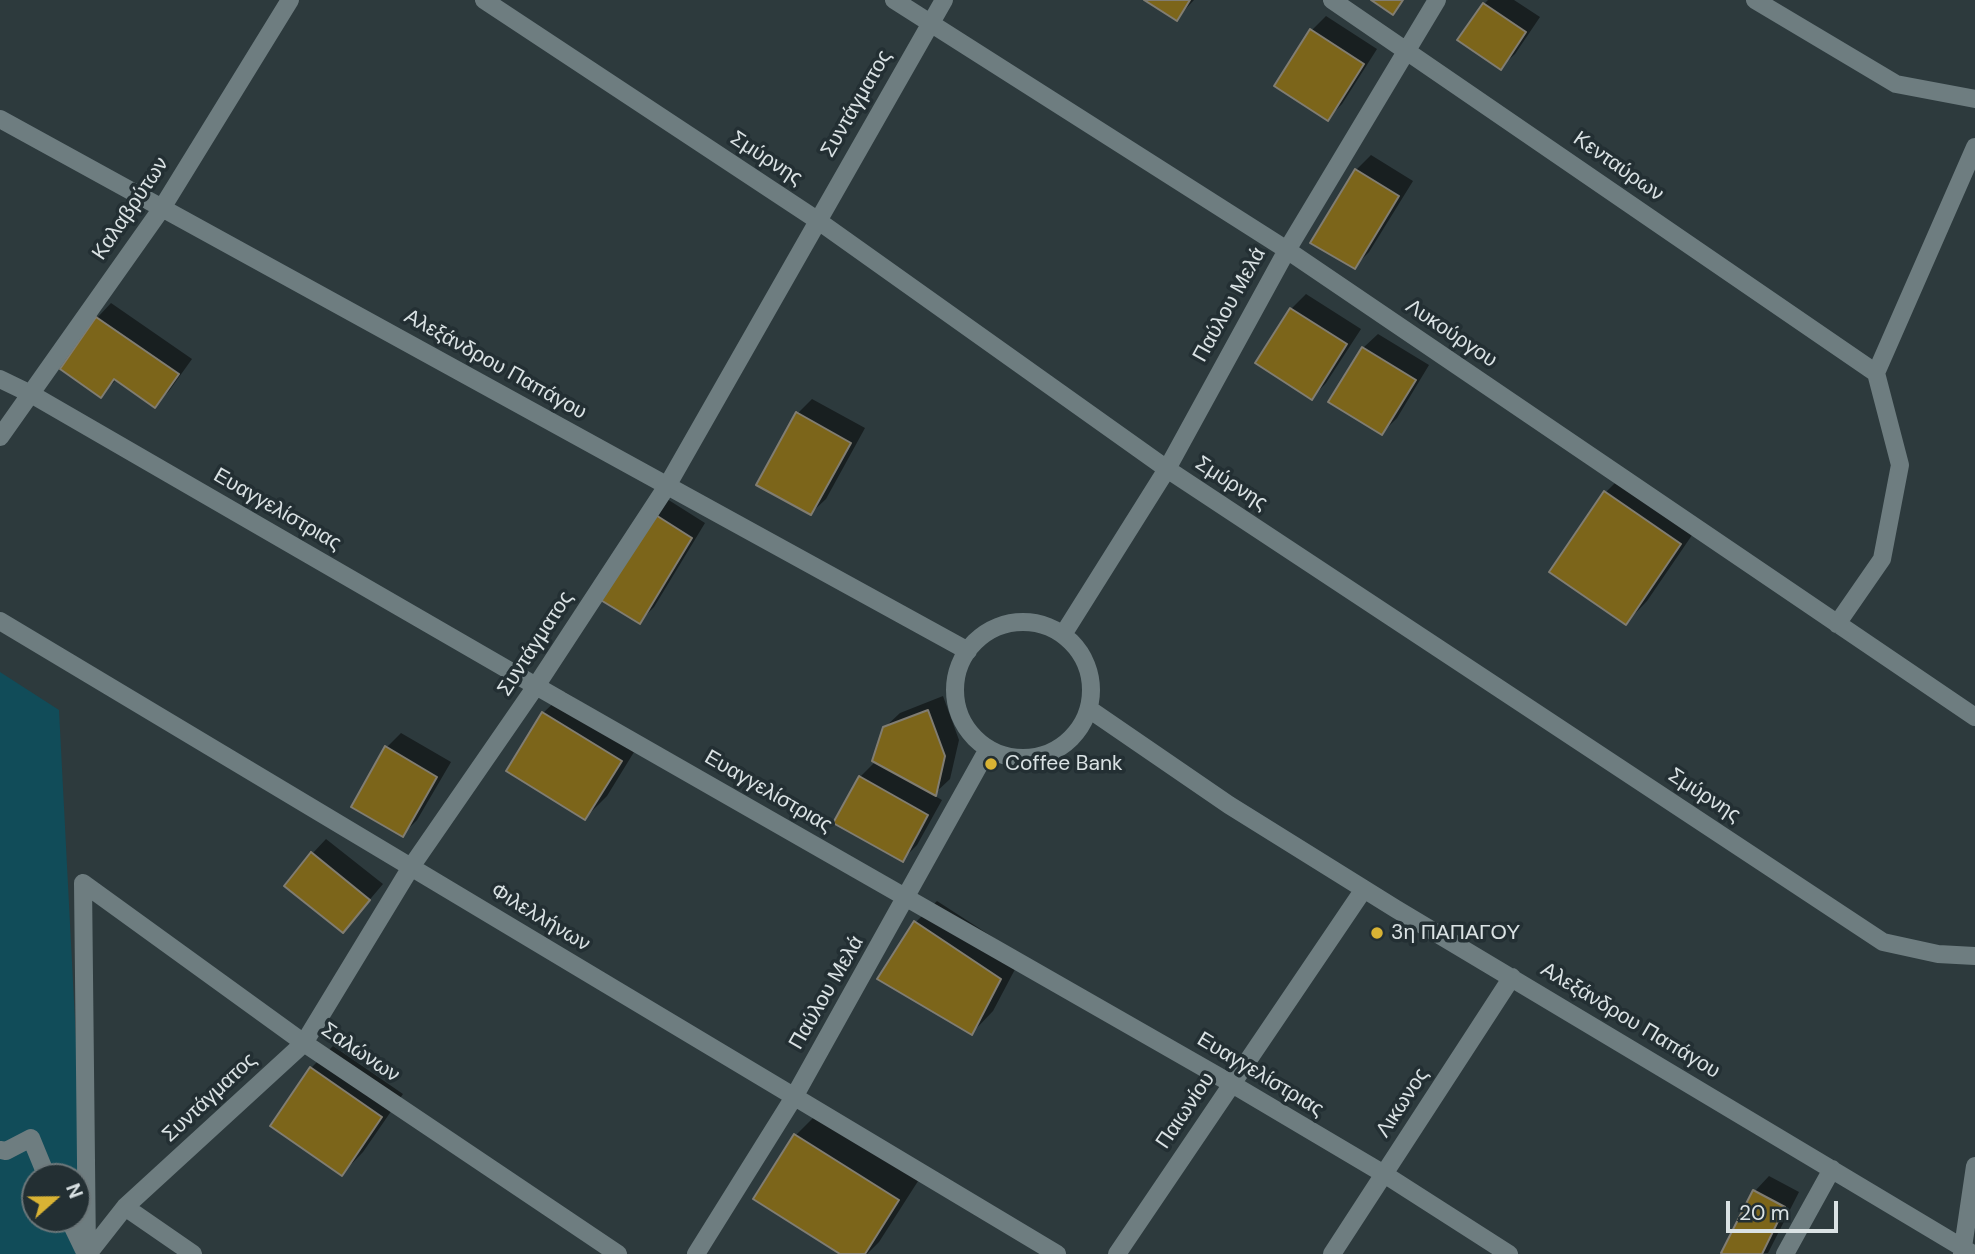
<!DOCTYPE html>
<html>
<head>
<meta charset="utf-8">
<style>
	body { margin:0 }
	#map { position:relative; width:1975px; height:1254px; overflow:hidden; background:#2d3a3d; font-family:"DM Sans",sans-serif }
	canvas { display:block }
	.north { position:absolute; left:21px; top:1163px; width:70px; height:70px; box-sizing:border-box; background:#232f33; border:2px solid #6c777a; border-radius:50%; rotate:69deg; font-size:19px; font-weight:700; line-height:28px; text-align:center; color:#dae2e4 }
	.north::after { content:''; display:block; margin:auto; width:24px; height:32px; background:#d9b334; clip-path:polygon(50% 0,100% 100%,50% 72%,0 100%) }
	.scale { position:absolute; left:1726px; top:1201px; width:112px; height:32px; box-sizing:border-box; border:4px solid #dae2e4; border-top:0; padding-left:9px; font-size:21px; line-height:24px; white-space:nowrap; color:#dae2e4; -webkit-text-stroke:5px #232f33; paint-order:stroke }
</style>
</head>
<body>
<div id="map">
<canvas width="1975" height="1254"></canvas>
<div class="north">N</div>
<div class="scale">20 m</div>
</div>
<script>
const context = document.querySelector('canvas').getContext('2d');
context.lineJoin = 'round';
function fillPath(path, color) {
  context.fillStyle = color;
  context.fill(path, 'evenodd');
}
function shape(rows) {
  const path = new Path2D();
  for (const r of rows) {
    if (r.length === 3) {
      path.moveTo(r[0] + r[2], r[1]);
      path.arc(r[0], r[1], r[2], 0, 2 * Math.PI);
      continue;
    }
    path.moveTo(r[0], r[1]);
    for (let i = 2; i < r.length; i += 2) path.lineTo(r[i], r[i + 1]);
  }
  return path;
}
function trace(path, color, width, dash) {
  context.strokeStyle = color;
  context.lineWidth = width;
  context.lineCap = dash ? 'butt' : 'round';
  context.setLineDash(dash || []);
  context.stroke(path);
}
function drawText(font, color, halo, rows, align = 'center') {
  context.font = font + ' "DM Sans",sans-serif';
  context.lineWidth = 7;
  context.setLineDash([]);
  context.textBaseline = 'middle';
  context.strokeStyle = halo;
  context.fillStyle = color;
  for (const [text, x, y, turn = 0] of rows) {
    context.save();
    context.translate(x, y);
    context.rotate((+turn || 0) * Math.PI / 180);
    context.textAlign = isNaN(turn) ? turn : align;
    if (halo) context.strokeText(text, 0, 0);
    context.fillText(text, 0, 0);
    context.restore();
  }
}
fillPath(shape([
	[0,672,59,710,87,1254,0,1254],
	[35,1177,77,1177,77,1219,35,1219]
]), '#114c59');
fillPath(shape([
	[1148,0,1194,0,1177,18],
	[1488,0,1514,0,1540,17,1515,54,1500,68,1484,4],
	[1326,16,1377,49,1342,104,1327,119,1312,30],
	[1371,155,1413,181,1369,252,1354,267,1313,242,1356,170],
	[1306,294,1361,329,1326,383,1312,398,1291,309],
	[111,303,192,359,169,391,154,406,117,379,101,395,97,318],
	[1378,334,1429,365,1397,418,1382,433,1363,348],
	[812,399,865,428,826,499,811,513,798,413],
	[1627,471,1701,522,1647,601,1626,623,1606,492],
	[667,499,705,523,654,607,640,621,601,598],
	[565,692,642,739,607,796,585,818,543,713],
	[943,696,959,740,950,779,933,795,942,800,917,845,902,860,860,777,876,761,884,728,900,713],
	[401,733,451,762,417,820,402,835,387,747],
	[326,839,383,884,343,931,312,854],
	[937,901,1022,956,993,1011,972,1033,916,922],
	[333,1046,403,1094,363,1152,342,1174,311,1068],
	[817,1114,920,1178,879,1242,867,1254,843,1254,796,1135],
	[1769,1176,1799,1192,1768,1253,1727,1254,1755,1191]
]), '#0007');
const building = shape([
	[1144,0,1190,0,1177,21,1144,0],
	[1371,0,1403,0,1393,15,1371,0],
	[1483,3,1526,32,1501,70,1457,40,1483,3],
	[1310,29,1364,64,1328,121,1274,86,1310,29],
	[1355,169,1399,196,1355,269,1310,243,1355,169],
	[1290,308,1347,344,1312,400,1255,363,1290,308],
	[96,317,179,374,155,408,114,379,101,398,60,369,96,317],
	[1362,347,1416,380,1382,435,1328,402,1362,347],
	[796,412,851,443,811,515,756,485,796,412],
	[1604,491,1681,544,1626,625,1549,572,1604,491],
	[651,512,692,538,640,624,599,599,651,512],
	[928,710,945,756,936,796,872,761,883,727,928,710],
	[542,712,622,761,585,820,506,771,542,712],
	[385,746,437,777,403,837,351,807,385,746],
	[859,776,928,815,903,862,833,823,859,776],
	[311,852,370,900,343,933,284,886,311,852],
	[914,921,1001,979,972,1035,877,979,914,921],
	[310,1067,382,1117,342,1176,270,1126,310,1067],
	[794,1134,899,1200,865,1254,840,1254,753,1199,794,1134],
	[1753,1190,1785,1207,1762,1254,1723,1254,1721,1253,1753,1190]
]);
fillPath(building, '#7c651a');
trace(building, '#817d72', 2);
trace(shape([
	[484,0,817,220,1167,469,1883,942,1938,954,1975,956],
	[894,0,1287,250,1975,717],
	[1332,0,1876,373],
	[1755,0,1896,84,1975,99],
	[0,119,968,651],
	[0,379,31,394,536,686,1232,1084,1384,1174,1509,1254],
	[0,437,162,208,290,0],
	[0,621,1057,1254],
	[1023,690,68],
	[1837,624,1882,559,1900,465,1876,373,1975,147],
	[1064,633,1167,469,1287,250,1437,0],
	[1089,709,1229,805,1396,909,1973,1254],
	[83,883,304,1043,618,1254],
	[83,883,87,1254],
	[0,1150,6,1151,31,1138,47,1177],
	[125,1207,193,1254],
	[69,1219,84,1250],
	[88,1254,125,1207,304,1043,411,867,536,686,667,486,944,0],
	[696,1254,794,1097,988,749],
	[1117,1254,1364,889],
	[1332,1254,1512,977],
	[1785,1254,1832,1169],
	[1962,1254,1975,1166]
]), '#6e7d80', 18);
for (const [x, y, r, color] of [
	[991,764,7,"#d9b334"],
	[1377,933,7,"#d9b334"]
]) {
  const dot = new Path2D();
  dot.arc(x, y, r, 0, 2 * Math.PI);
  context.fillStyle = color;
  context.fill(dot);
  trace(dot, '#232f33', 2.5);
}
drawText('21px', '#dae2e4', '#232f33', [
	["Συντάγματος",857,104,-60],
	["Σμύρνης",766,159,33],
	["Κενταύρων",1618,167,35],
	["Καλαβρύτων",131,209,-56],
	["Παύλου Μελά",1230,305,-61],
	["Λυκούργου",1451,334,34],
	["Αλεξάνδρου Παπάγου",495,365,29],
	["Σμύρνης",1231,484,33],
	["Ευαγγελίστριας",277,510,30],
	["Συντάγματος",536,644,-57],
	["Ευαγγελίστριας",768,792,30],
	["Σμύρνης",1704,796,33],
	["Φιλελλήνων",540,918,31],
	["Παύλου Μελά",827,993,-60],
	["Αλεξάνδρου Παπάγου",1630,1021,31],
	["Σαλώνων",360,1053,34],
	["Ευαγγελίστριας",1260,1075,31],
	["Συντάγματος",210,1098,-43],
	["Λικωνος",1403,1103,-57],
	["Παιωνίου",1186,1111,-56]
]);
drawText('21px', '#dae2e4', '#232f33', [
	["Coffee Bank",1005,764],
	["3η ΠΑΠΑΓΟΥ",1391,933]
], 'left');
</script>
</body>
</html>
